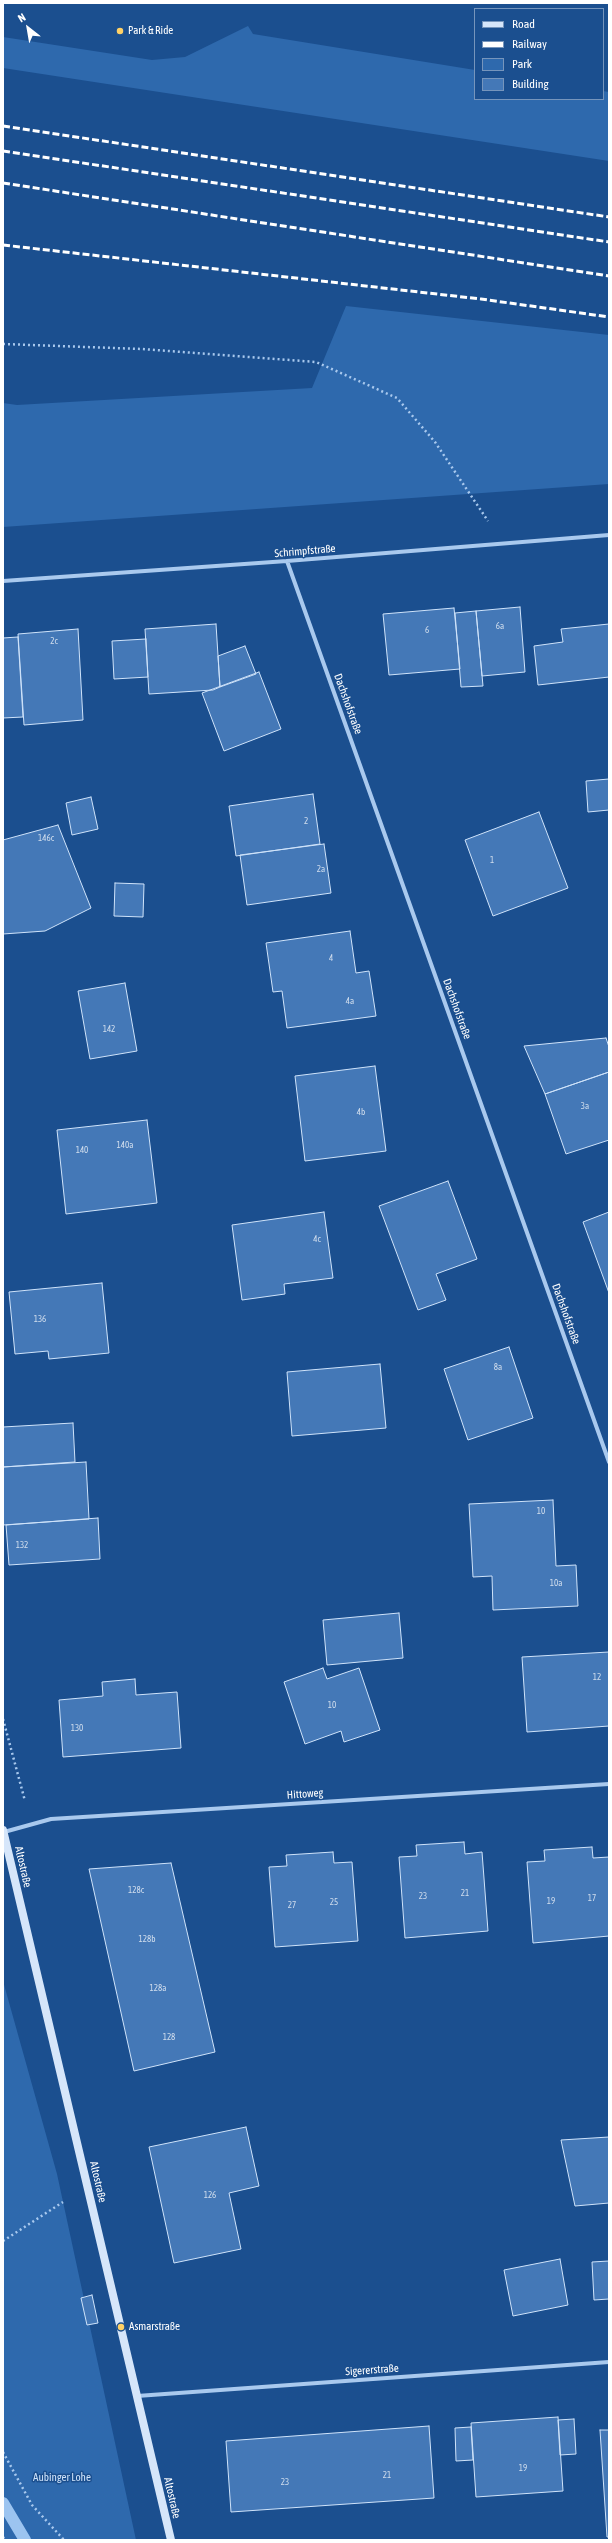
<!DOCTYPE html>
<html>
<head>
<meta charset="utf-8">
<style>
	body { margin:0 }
	#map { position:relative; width:612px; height:2543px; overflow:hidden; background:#1b4f8f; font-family:"Asap Condensed",sans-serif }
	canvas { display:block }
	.frame { position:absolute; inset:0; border:4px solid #fff; pointer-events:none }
	.legend { position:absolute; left:474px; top:8px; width:130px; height:92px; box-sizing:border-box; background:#1b4f8f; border:1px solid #7695bc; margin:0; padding:5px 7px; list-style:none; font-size:12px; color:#fff }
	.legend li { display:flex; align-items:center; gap:8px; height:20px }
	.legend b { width:20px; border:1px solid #7695bc }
	.north { position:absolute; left:8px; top:8px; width:40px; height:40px; -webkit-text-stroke:3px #1b4f8f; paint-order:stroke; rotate:329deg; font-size:11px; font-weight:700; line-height:16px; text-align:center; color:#fff }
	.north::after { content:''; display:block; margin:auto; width:14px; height:18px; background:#fff; clip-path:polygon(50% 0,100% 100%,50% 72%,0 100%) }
</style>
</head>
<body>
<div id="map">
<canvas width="612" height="2543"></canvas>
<div class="frame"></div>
<ul class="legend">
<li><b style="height:5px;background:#d6e6fa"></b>Road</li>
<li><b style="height:5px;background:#fff"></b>Railway</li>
<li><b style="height:11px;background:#2e69ad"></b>Park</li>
<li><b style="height:11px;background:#4478b7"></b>Building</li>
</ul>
<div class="north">N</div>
</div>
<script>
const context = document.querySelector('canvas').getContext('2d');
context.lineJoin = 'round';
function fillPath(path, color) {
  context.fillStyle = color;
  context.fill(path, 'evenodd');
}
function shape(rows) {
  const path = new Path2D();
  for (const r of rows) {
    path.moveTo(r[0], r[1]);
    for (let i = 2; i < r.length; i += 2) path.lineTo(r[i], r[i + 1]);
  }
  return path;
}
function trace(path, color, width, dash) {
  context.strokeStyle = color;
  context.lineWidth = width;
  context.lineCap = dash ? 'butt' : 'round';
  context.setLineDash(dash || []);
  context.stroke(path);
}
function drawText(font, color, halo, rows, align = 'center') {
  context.font = font + ' "Asap Condensed",sans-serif';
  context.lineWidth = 3;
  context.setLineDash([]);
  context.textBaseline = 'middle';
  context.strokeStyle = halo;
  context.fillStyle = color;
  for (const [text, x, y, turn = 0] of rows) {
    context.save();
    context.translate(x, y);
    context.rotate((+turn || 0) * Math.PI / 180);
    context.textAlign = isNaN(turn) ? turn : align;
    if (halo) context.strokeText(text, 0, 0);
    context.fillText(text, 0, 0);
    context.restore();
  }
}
fillPath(shape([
	[248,26,253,34,475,70,475,99,603,99,603,91,609,92,609,161,3,68,3,37,152,60,185,57],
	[346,306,609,335,609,484,3,527,3,403,17,405,312,388],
	[3,1981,57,2174,136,2540,3,2540]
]), '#2e69ad');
trace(shape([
	[3,2503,25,2540]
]), '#9cc4f0', 12);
const building = shape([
	[520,607,525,672,482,676,476,611,520,607],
	[454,608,460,669,389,675,383,614,454,608],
	[476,611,483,686,461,687,455,613,476,611],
	[216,624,220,687,213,690,149,694,145,629,216,624],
	[609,624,609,677,538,685,534,646,563,642,561,629,609,624],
	[78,629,83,720,24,725,18,634,78,629],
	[18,637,23,717,3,718,3,638,18,637],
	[146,639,148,677,114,679,112,641,146,639],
	[245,646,256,674,220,687,218,656,245,646],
	[259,672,281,729,224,751,202,693,259,672],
	[609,779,609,810,588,812,586,781,609,779],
	[313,794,320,844,236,856,229,806,313,794],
	[91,797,98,829,72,835,66,803,91,797],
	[539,812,568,888,493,916,465,840,539,812],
	[58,825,91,908,45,931,3,934,3,840,58,825],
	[324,844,331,893,247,905,240,855,324,844],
	[115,883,144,884,143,917,114,916,115,883],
	[350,931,356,973,369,971,376,1016,287,1028,282,991,273,992,266,943,350,931],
	[125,983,137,1051,90,1059,78,991,125,983],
	[606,1038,609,1047,609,1072,545,1094,524,1046,606,1038],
	[375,1066,386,1151,305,1161,295,1076,375,1066],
	[609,1072,609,1140,566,1154,545,1094,609,1072],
	[147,1120,157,1203,66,1214,57,1130,147,1120],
	[448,1181,477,1259,436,1274,446,1300,418,1310,379,1206,448,1181],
	[324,1212,333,1278,284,1284,285,1294,242,1300,232,1225,324,1212],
	[609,1212,609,1293,583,1222,609,1212],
	[102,1283,109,1353,49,1359,48,1351,15,1354,9,1292,102,1283],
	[509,1347,533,1418,468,1440,444,1369,509,1347],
	[380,1364,386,1428,292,1436,287,1372,380,1364],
	[73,1423,75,1462,3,1467,3,1427,73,1423],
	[86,1462,89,1519,3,1525,3,1467,86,1462],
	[553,1500,556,1566,576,1565,578,1606,493,1610,492,1576,473,1577,469,1504,553,1500],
	[98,1518,100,1559,9,1565,6,1525,98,1518],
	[399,1613,403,1658,327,1665,323,1620,399,1613],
	[609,1652,609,1726,527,1732,522,1657,609,1652],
	[323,1668,327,1679,359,1668,380,1730,344,1742,341,1731,305,1744,284,1682,323,1668],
	[135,1679,136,1695,177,1692,181,1748,63,1757,59,1700,103,1696,102,1682,135,1679],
	[464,1842,465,1854,482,1852,488,1931,405,1938,399,1857,417,1856,416,1845,464,1842],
	[592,1847,593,1858,609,1857,609,1936,533,1943,527,1862,545,1861,544,1850,592,1847],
	[333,1852,334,1863,352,1862,358,1941,275,1947,269,1867,287,1866,286,1855,333,1852],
	[171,1863,215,2052,134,2071,89,1869,171,1863],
	[246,2127,259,2186,229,2193,241,2249,174,2263,149,2147,246,2127],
	[609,2137,609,2203,575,2206,561,2140,609,2137],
	[560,2259,568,2305,513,2316,504,2270,560,2259],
	[609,2261,609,2299,594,2300,592,2262,609,2261],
	[92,2295,98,2323,87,2325,81,2298,92,2295],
	[558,2417,563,2491,476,2497,471,2423,558,2417],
	[574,2419,576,2454,560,2455,558,2420,574,2419],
	[429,2426,434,2498,231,2512,226,2441,429,2426],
	[471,2427,473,2460,456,2461,455,2428,471,2427],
	[600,2430,609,2430,609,2537,607,2537,600,2430]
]);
fillPath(building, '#4478b7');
trace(building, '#cfe3fa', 1);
trace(shape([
	[3,344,142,349,316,362,397,398,435,442,488,521],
	[3,1719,25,1801],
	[3,2241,63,2202],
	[3,2452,32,2505,64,2540],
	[3,2537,5,2540]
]), '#a9c9ee', 2.5, [2, 3]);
trace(shape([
	[287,561,609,1462],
	[3,581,287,561,609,535],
	[4,1832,51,1819,609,1784],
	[137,2396,609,2362]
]), '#a9c9ee', 4);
trace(shape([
	[3,1830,171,2540]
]), '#d6e6fa', 8);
trace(shape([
	[3,126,609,217],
	[3,151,609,242],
	[3,183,609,276],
	[3,245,481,299,609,317]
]), '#fff', 3, [7, 3]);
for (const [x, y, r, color] of [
	[120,31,4,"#ffd166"],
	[121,2327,4,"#ffd166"]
]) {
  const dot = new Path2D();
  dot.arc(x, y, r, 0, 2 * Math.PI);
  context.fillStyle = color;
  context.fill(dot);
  trace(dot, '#1b4f8f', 1.5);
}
drawText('9px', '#d0dded', null, [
	["6a",500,626],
	["6",427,630],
	["2c",54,641],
	["2",306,821],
	["146c",46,838],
	["1",492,860],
	["2a",321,869],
	["4",331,958],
	["4a",350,1001],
	["142",109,1029],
	["3a",585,1106],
	["4b",361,1112],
	["140a",125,1145],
	["140",82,1150],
	["4c",317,1239],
	["136",40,1319],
	["8a",498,1367],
	["10",541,1511],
	["132",22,1545],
	["10a",556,1583],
	["12",597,1677],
	["10",332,1705],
	["130",77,1728],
	["128c",136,1890],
	["21",465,1893],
	["23",423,1896],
	["17",592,1898],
	["19",551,1901],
	["25",334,1902],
	["27",292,1905],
	["128b",147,1939],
	["128a",158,1988],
	["128",169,2037],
	["126",210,2195],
	["19",523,2468],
	["21",387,2475],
	["23",285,2482]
]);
drawText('11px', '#fff', '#1b4f8f', [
	["Park & Ride",128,31],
	["Asmarstraße",129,2327]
], 'left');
drawText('11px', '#fff', '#1b4f8f', [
	["Schrimpfstraße",305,551,-5],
	["Dachshofstraße",348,704,70],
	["Dachshofstraße",457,1009,70],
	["Dachshofstraße",566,1314,70],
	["Hittoweg",305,1794,-4],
	["Altostraße",23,1867,77],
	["Altostraße",98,2182,77],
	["Sigererstraße",372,2370,-4],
	["Altostraße",172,2498,77]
]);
drawText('11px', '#cfe3fa', '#1b4f8f', [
	["Aubinger Lohe",62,2478]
]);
</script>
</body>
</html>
